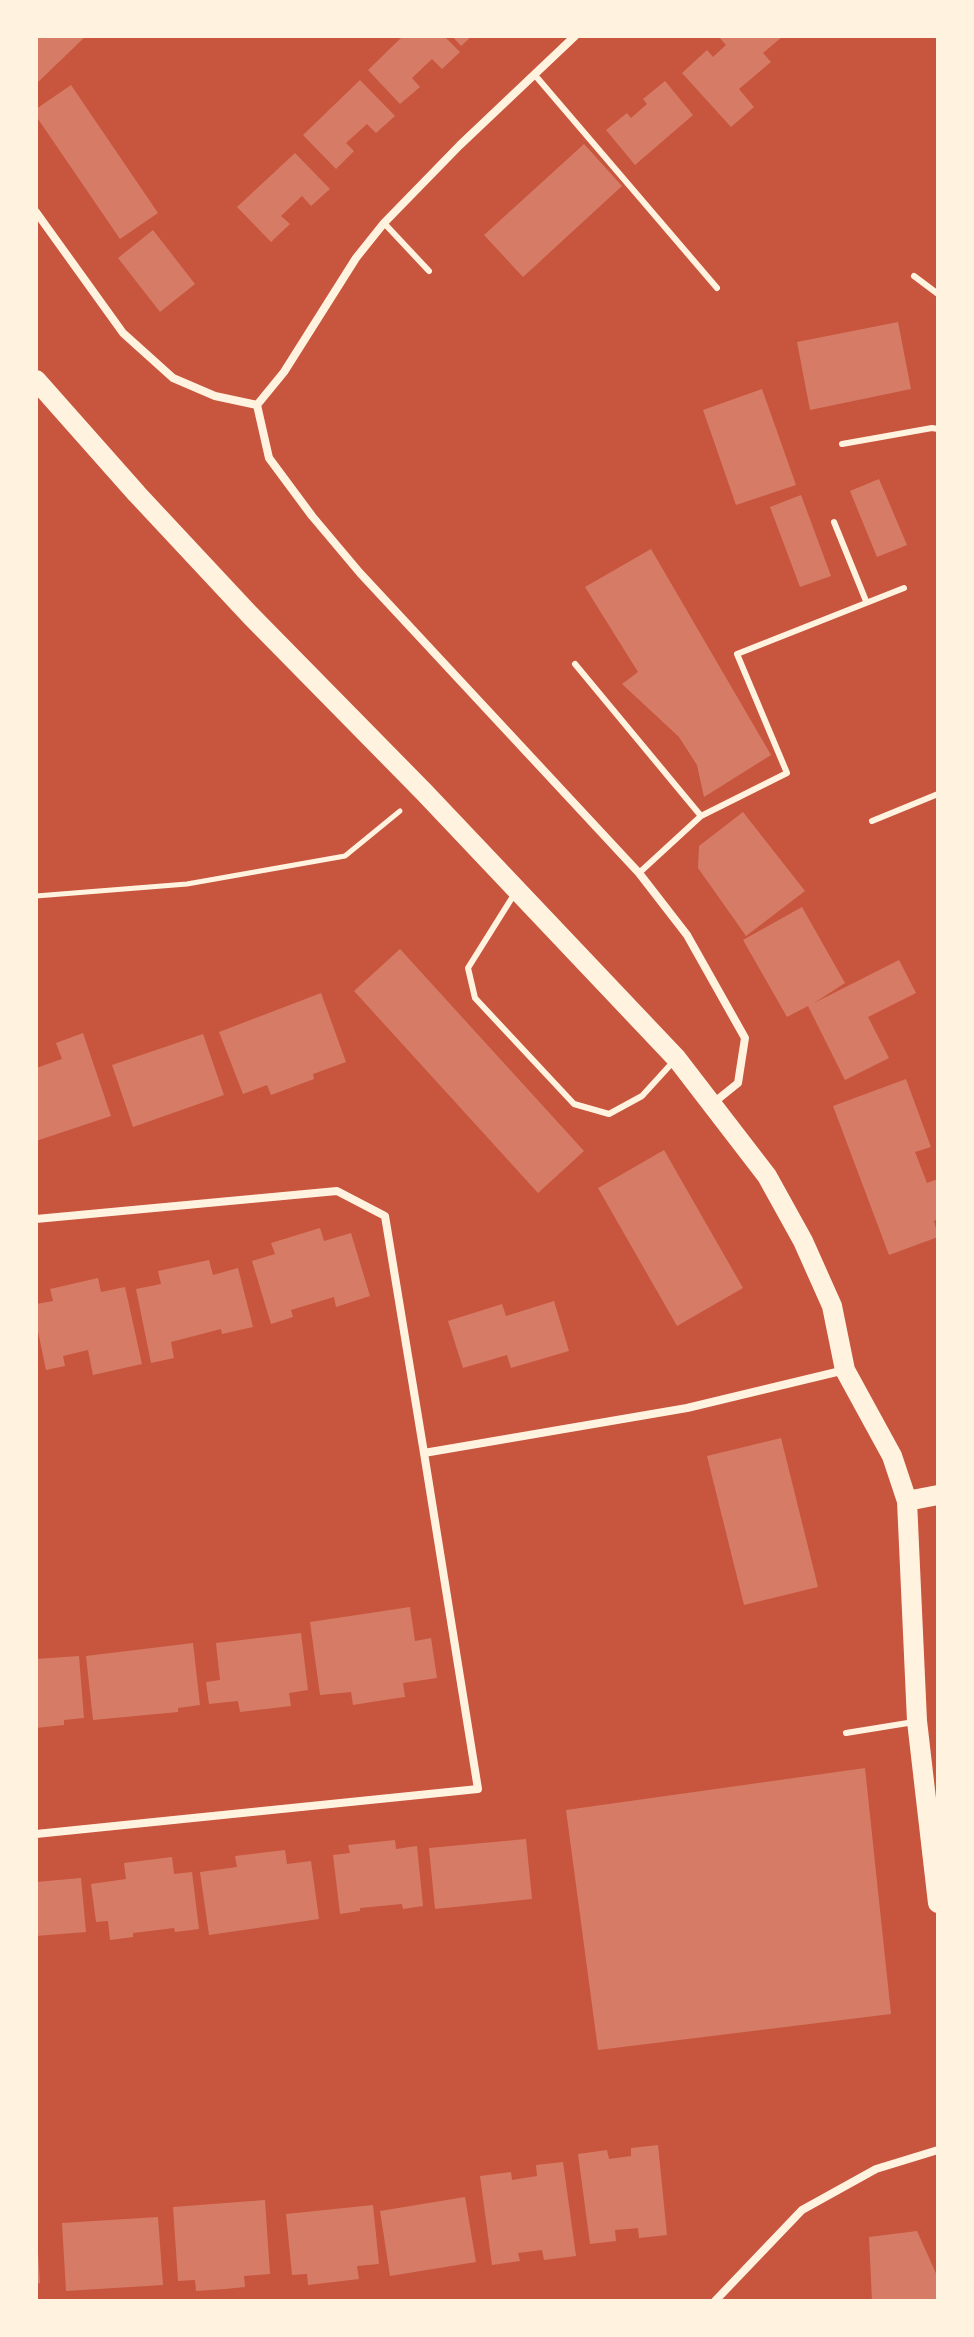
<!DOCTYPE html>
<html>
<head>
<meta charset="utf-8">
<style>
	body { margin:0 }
	#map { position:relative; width:974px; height:2337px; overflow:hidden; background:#c8553d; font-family:"DejaVu Sans",sans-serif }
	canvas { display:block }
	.frame { position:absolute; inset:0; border:38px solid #fff3e0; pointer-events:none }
</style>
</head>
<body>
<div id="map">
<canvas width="974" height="2337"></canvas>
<div class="frame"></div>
</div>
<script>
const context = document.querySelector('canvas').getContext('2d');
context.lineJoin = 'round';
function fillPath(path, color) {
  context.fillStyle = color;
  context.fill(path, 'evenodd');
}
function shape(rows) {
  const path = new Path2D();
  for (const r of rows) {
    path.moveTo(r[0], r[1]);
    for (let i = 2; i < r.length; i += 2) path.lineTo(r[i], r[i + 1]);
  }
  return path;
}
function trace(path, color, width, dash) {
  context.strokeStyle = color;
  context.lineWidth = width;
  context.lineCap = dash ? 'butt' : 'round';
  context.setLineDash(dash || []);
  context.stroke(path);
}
fillPath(shape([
	[36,36,86,36,36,84],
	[403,36,444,36,460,52,442,69,432,59,412,78,420,87,400,104,368,70],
	[452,36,472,36,461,46],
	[718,36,783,36,763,53,771,62,739,89,754,107,731,127,682,73,707,50,713,57,726,45],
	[360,80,395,116,376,133,367,124,346,143,354,151,336,169,303,135],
	[665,81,693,115,635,165,606,130,627,113,631,118,647,104,643,99],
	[71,85,158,213,120,239,36,116,36,109],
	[584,144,622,186,523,277,484,235],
	[295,153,330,189,311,206,302,196,281,216,290,224,271,242,237,207],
	[153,230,195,284,160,312,118,258],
	[898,322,911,389,810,410,797,342],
	[762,389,796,485,736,505,703,410],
	[879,479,907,545,877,557,850,491],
	[801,495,831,576,800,587,770,507],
	[651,549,771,755,704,797,697,765,679,737,622,684,638,672,585,587],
	[743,812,805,891,746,936,698,868,699,846],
	[802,907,845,983,814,1003,899,960,916,993,868,1017,889,1058,845,1080,808,1006,787,1017,743,940],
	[400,949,584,1151,538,1193,354,991],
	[321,993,346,1062,313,1074,314,1079,271,1095,267,1085,243,1094,219,1032],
	[83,1033,111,1116,36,1141,36,1068,62,1059,56,1043],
	[203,1034,224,1095,133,1127,112,1065],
	[906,1079,931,1147,915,1152,927,1183,938,1179,938,1219,934,1221,938,1237,889,1255,833,1106],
	[664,1150,743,1288,677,1326,598,1188],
	[320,1228,324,1241,351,1233,370,1296,336,1307,334,1297,291,1310,293,1317,271,1324,252,1261,275,1254,271,1243],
	[209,1260,213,1275,238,1268,253,1327,222,1334,221,1329,171,1342,174,1358,151,1363,136,1289,161,1284,158,1271],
	[98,1278,101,1292,125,1287,142,1364,93,1375,88,1350,63,1356,65,1366,46,1370,36,1322,36,1304,53,1301,50,1289],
	[554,1301,569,1351,511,1368,507,1355,463,1368,448,1321,502,1304,506,1316],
	[781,1438,818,1587,744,1605,707,1456],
	[410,1607,415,1641,431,1638,437,1678,403,1683,405,1697,378,1701,353,1705,351,1692,320,1695,310,1622],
	[301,1633,308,1690,289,1693,291,1706,240,1712,238,1701,209,1704,206,1682,220,1680,216,1643],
	[193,1643,200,1705,178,1708,178,1712,93,1720,86,1656],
	[79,1656,84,1718,64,1720,64,1725,36,1728,36,1659],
	[865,1768,891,2014,598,2050,566,1810],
	[526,1839,532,1899,435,1909,429,1848],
	[395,1840,396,1849,417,1846,423,1906,403,1909,402,1904,360,1908,360,1911,340,1914,333,1855,350,1853,348,1845],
	[285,1850,287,1864,311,1861,319,1919,209,1935,200,1872,237,1867,235,1856],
	[172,1857,174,1874,192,1872,199,1929,175,1932,174,1928,133,1933,133,1937,110,1940,108,1921,96,1922,91,1884,126,1879,124,1863],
	[81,1878,86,1932,36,1936,36,1882],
	[658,2145,667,2235,639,2238,638,2228,628,2229,615,2230,616,2241,590,2244,578,2154,607,2150,609,2159,631,2156,631,2148],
	[563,2162,576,2256,544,2260,542,2250,518,2253,520,2261,492,2265,480,2176,511,2172,512,2180,537,2176,536,2165],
	[465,2197,476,2262,390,2276,380,2211],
	[265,2200,270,2274,244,2276,245,2287,225,2289,196,2291,195,2280,178,2281,173,2207],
	[373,2205,379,2264,357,2266,359,2279,308,2285,307,2274,292,2275,286,2214],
	[158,2217,163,2285,66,2291,62,2223],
	[917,2231,938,2278,938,2301,872,2301,869,2237],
	[36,2252,38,2252,40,2283,36,2284]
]), '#d67c66');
trace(shape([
	[36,896,187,884,345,856,400,811]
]), '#fff3e0', 5);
trace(shape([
	[534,74,717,288],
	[384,223,429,271],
	[914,276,938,294],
	[842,444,932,428,938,429],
	[834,522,866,601],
	[575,664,701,816],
	[872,821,938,794],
	[639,873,701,816,787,773,737,654,904,588],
	[515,893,468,968,475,998,574,1104,609,1114,642,1096,673,1062],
	[846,1733,914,1722]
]), '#fff3e0', 6);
trace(shape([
	[36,212,123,333,173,378,215,396,257,405,269,458,312,516,360,573,639,873,687,935,745,1038,738,1083,712,1104],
	[257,405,284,372,356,258,384,223,460,145,575,36],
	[36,1219,337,1191,385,1216,424,1453],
	[36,1834,478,1789,424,1453,687,1408,845,1370],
	[715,2301,802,2210,876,2169,938,2150]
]), '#fff3e0', 8);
trace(shape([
	[36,380,137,494,250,615,424,792,677,1059,767,1176,803,1241,832,1306,845,1370,892,1456,907,1501,917,1721,938,1903],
	[907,1501,938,1495]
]), '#fff3e0', 20);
</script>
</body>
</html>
